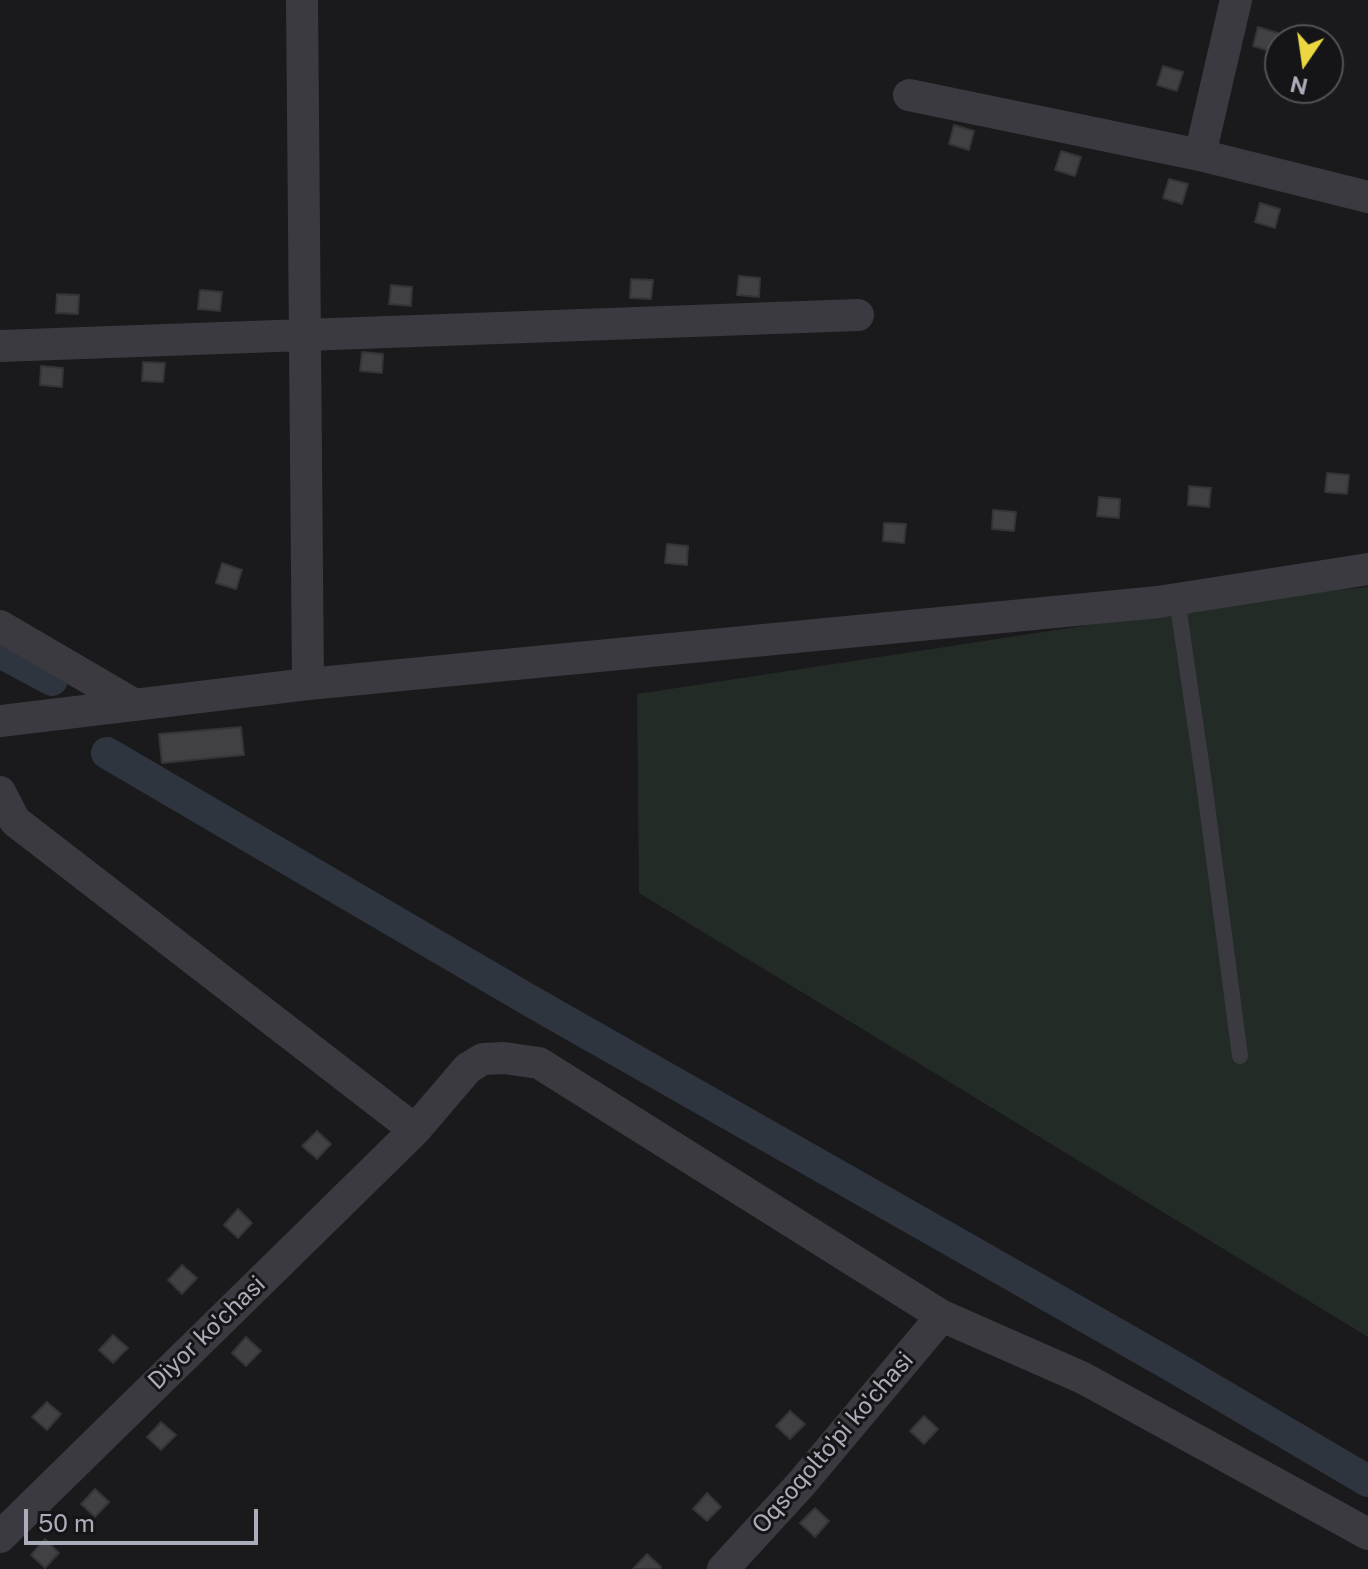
<!DOCTYPE html>
<html>
<head>
<meta charset="utf-8">
<style>
	body { margin:0 }
	#map { position:relative; width:1368px; height:1569px; overflow:hidden; background:#1a191b; font-family:"Public Sans",sans-serif }
	canvas { display:block }
	.north { position:absolute; left:1264px; top:24px; width:80px; height:80px; box-sizing:border-box; background:#151416; border:2px solid #515158; border-radius:50%; rotate:193deg; font-size:22px; font-weight:700; line-height:32px; text-align:center; color:#acadba }
	.north::after { content:''; display:block; margin:auto; width:28px; height:36px; background:#ecd741; clip-path:polygon(50% 0,100% 100%,50% 72%,0 100%) }
	.scale { position:absolute; left:24px; top:1509px; width:234px; height:36px; box-sizing:border-box; border:4px solid #acadba; border-top:0; padding-left:10px; font-size:24px; line-height:28px; white-space:nowrap; color:#acadba; -webkit-text-stroke:6px #151416; paint-order:stroke }
</style>
</head>
<body>
<div id="map">
<canvas width="1368" height="1569"></canvas>
<div class="north">N</div>
<div class="scale">50 m</div>
</div>
<script>
const context = document.querySelector('canvas').getContext('2d');
context.lineJoin = 'round';
function fillPath(path, color) {
  context.fillStyle = color;
  context.fill(path, 'evenodd');
}
function shape(rows) {
  const path = new Path2D();
  for (const r of rows) {
    path.moveTo(r[0], r[1]);
    for (let i = 2; i < r.length; i += 2) path.lineTo(r[i], r[i + 1]);
  }
  return path;
}
function trace(path, color, width, dash) {
  context.strokeStyle = color;
  context.lineWidth = width;
  context.lineCap = dash ? 'butt' : 'round';
  context.setLineDash(dash || []);
  context.stroke(path);
}
function drawText(font, color, halo, rows, align = 'center') {
  context.font = font + ' "Public Sans",sans-serif';
  context.lineWidth = 6;
  context.setLineDash([]);
  context.textBaseline = 'middle';
  context.strokeStyle = halo;
  context.fillStyle = color;
  for (const [text, x, y, turn = 0] of rows) {
    context.save();
    context.translate(x, y);
    context.rotate((+turn || 0) * Math.PI / 180);
    context.textAlign = isNaN(turn) ? turn : align;
    if (halo) context.strokeText(text, 0, 0);
    context.fillText(text, 0, 0);
    context.restore();
  }
}
fillPath(shape([
	[1368,587,1368,1337,639,893,637,694,1272,597]
]), '#232b26');
trace(shape([
	[0,652,52,680],
	[107,753,534,1003,1169,1364,1368,1481]
]), '#2f353f', 32);
const building = shape([
	[1258,27,1278,33,1273,52,1253,46,1258,27],
	[1163,66,1183,72,1177,91,1157,85,1163,66],
	[954,125,974,131,969,150,949,144,954,125],
	[1061,151,1081,157,1075,176,1055,170,1061,151],
	[1169,179,1188,184,1182,204,1163,198,1169,179],
	[1260,203,1280,209,1275,228,1255,222,1260,203],
	[739,276,760,278,759,297,737,295,739,276],
	[631,279,653,280,651,299,630,298,631,279],
	[391,285,412,287,411,306,389,304,391,285],
	[200,290,222,292,220,311,198,309,200,290],
	[57,294,79,295,78,314,56,313,57,294],
	[362,352,383,354,382,373,360,371,362,352],
	[143,362,165,363,163,382,142,381,143,362],
	[41,366,63,368,62,387,40,385,41,366],
	[1327,473,1349,475,1347,494,1325,492,1327,473],
	[1189,486,1211,488,1209,507,1188,505,1189,486],
	[1099,497,1120,499,1119,518,1097,516,1099,497],
	[993,510,1016,512,1014,531,992,529,993,510],
	[884,523,906,524,904,543,883,541,884,523],
	[667,544,688,546,687,565,665,563,667,544],
	[222,563,242,570,236,589,216,583,222,563],
	[241,727,244,755,162,763,159,734,241,727],
	[317,1131,331,1144,317,1159,302,1146,317,1131],
	[238,1209,252,1223,238,1238,224,1225,238,1209],
	[182,1265,197,1278,182,1294,168,1280,182,1265],
	[113,1335,128,1348,113,1363,99,1350,113,1335],
	[246,1337,261,1351,246,1366,232,1353,246,1337],
	[47,1402,61,1414,47,1430,32,1417,47,1402],
	[790,1411,805,1424,790,1439,776,1426,790,1411],
	[924,1416,938,1429,924,1444,910,1431,924,1416],
	[161,1422,176,1435,161,1450,147,1437,161,1422],
	[95,1489,109,1502,95,1517,81,1504,95,1489],
	[707,1493,721,1507,707,1521,693,1509,707,1493],
	[815,1508,829,1521,815,1537,800,1523,815,1508],
	[45,1539,59,1553,45,1568,31,1555,45,1539],
	[647,1554,661,1567,660,1569,633,1569,647,1554]
]);
fillPath(building, '#414145');
trace(building, '#343337', 2);
trace(shape([
	[1177,599,1204,783,1240,1056]
]), '#3b3a40', 16);
trace(shape([
	[302,0,308,684],
	[909,95,1200,155,1368,197],
	[1200,155,1236,0],
	[0,346,858,315],
	[0,626,135,705],
	[0,721,308,684,1158,602,1368,569],
	[0,792,15,821,415,1130,468,1068,483,1059,504,1058,539,1063,942,1316,1083,1378,1368,1534],
	[0,1537,415,1130],
	[723,1569,801,1484,942,1316]
]), '#3b3a40', 32);
drawText('24px', '#acadba', '#151416', [
	["Diyor ko'chasi",207,1333,-44],
	["Oqsoqolto'pi ko'chasi",833,1443,-49]
]);
</script>
</body>
</html>
